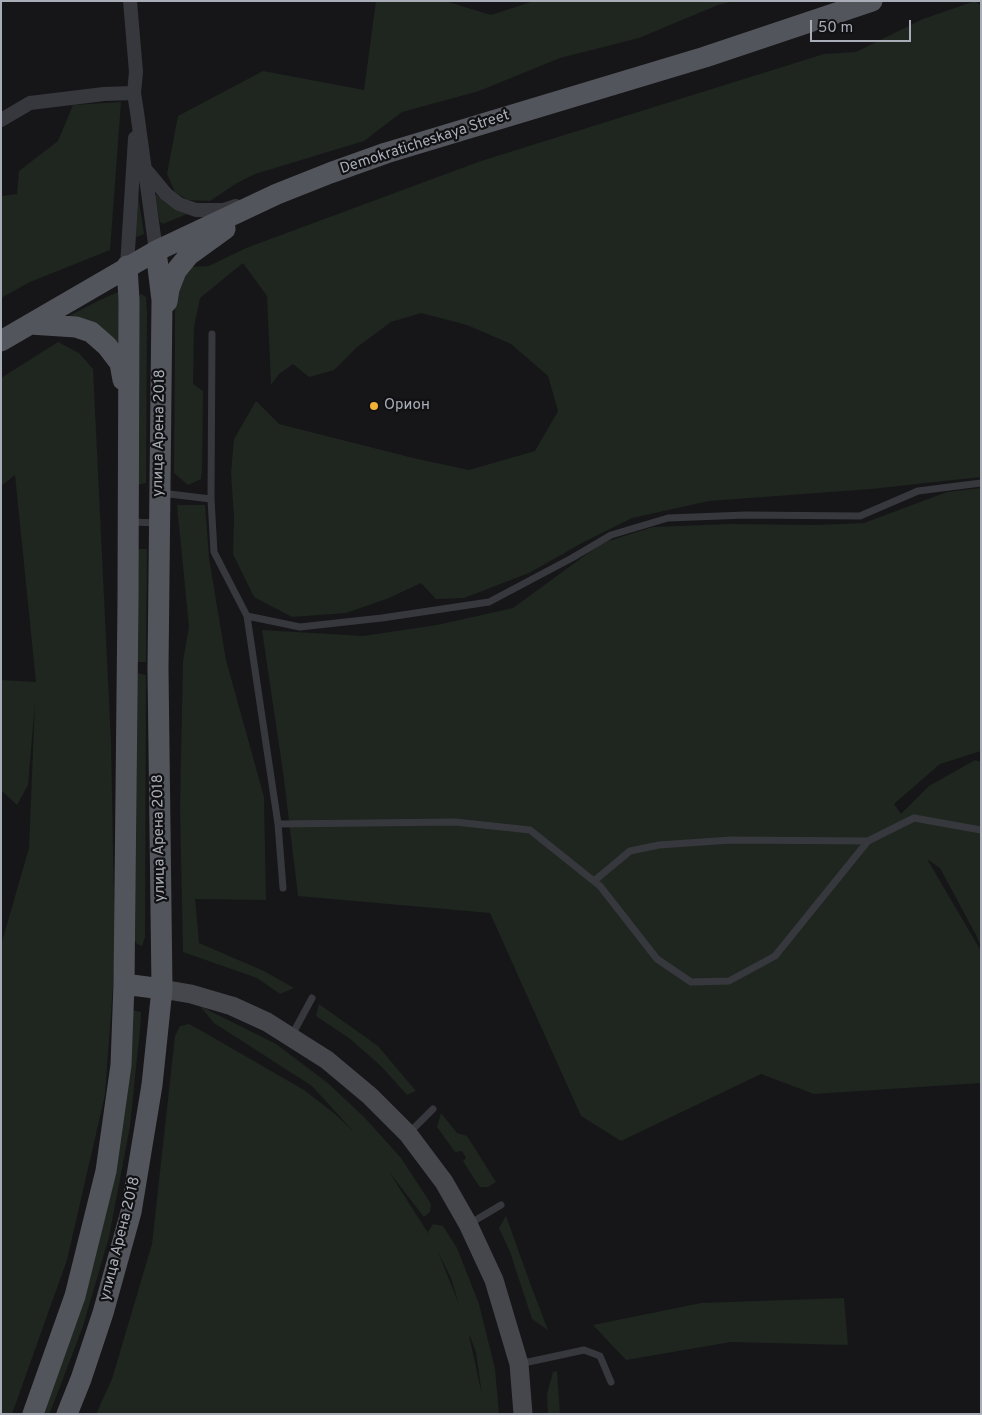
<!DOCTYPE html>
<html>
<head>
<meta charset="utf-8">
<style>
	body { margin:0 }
	#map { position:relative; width:982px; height:1415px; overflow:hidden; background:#161618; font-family:Overpass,sans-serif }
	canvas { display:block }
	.frame { position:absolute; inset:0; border:2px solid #a8adb8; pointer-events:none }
	.scale { position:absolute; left:810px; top:20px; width:101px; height:22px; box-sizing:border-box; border:2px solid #a8adb8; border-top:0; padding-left:6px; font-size:15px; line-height:18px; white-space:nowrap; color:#a8adb8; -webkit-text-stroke:4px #111113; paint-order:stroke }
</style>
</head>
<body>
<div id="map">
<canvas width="982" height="1415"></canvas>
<div class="frame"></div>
<div class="scale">50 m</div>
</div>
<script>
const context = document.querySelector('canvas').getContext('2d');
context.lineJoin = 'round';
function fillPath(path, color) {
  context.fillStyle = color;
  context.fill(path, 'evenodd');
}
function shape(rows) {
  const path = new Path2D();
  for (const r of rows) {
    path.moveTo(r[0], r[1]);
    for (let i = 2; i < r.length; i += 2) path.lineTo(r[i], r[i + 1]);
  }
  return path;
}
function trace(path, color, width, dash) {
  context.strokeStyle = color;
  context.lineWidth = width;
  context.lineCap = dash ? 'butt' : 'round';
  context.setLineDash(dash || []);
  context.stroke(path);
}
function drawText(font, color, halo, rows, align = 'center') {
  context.font = font + ' Overpass,sans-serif';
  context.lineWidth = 4.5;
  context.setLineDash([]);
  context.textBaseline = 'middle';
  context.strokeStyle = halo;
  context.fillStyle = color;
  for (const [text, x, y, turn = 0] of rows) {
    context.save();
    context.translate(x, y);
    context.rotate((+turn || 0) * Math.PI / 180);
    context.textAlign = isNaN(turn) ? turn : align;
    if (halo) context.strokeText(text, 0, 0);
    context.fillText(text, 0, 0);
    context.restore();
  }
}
fillPath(shape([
	[376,1,445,1,491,15,534,1,734,1,718,5,639,38,560,58,479,91,402,112,364,141,255,174,237,183,210,201,188,200,175,192,167,174,178,116,263,71,364,90],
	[975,1,981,6,981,477,871,489,709,501,632,518,582,543,529,573,464,598,436,599,421,583,389,598,346,613,292,617,254,597,233,554,234,518,231,473,234,439,256,401,279,424,413,458,469,470,535,451,558,411,548,376,511,344,467,325,421,313,391,322,356,348,334,370,309,377,293,364,279,374,271,385,267,296,243,263,200,298,194,327,193,384,203,391,202,470,201,479,188,485,174,473,175,341,175,296,177,279,190,267,209,266,246,248,481,161,824,54,856,52,923,19],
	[121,102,110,250,30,282,1,298,1,196,17,194,19,171,58,141,73,105],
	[136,182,144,234,136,237],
	[154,193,172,207,187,214,163,224,160,222],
	[120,291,119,356,61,320,98,301],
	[141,294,146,297,147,313,146,483,136,485,137,298],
	[58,342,79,353,93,369,111,742,115,958,105,1095,67,1260,12,1414,1,1414,1,945,29,848,35,702,28,785,17,805,1,790,1,680,36,682,15,475,1,486,1,378],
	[981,488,981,751,940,764,894,804,901,814,929,786,975,760,981,762,981,947,976,935,940,868,927,859,981,951,981,1083,814,1094,761,1074,621,1141,581,1116,490,913,298,896,284,779,262,630,363,636,437,625,513,608,602,543,653,527,730,524,816,525,864,523,947,492],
	[177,505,205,505,209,558,226,660,264,797,266,900,195,899,199,943,264,971,294,988,280,994,257,978,183,952,180,807,183,661,189,627],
	[137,549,147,549,146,662,137,662],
	[137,673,146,675,145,937,142,946,137,944,133,938],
	[319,1004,378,1046,416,1091,407,1095,381,1066,349,1038,316,1016],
	[200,1006,276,1044,329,1084,365,1118,401,1158,431,1204,430,1212,424,1217,389,1172,430,1236,428,1232,433,1224,443,1226,457,1248,479,1304,495,1369,499,1414,96,1414,112,1379,152,1244,175,1036,180,1026,189,1024,200,1030,304,1090,335,1114,354,1132,312,1086,214,1023],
	[438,1252,451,1278,459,1304],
	[469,1334,476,1352,482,1395,469,1335],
	[131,1010,141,1012,140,1029,130,1126,109,1237,83,1326,53,1405,49,1414,40,1414,86,1283],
	[441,1113,457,1133,467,1136,496,1182,488,1187,480,1187,475,1180,463,1161,466,1158,462,1151,455,1152,437,1127],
	[506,1216,530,1283,548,1330,532,1319,510,1252,499,1228],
	[844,1298,848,1345,731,1342,626,1360,593,1325,701,1303],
	[557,1371,560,1414,548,1414,547,1394,553,1372]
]), '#1e261f');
trace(shape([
	[212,334,211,499,214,552,247,616],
	[981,483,918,491,860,516,746,515,668,518,611,535,572,558,489,602,382,618,300,627,247,616,278,824,455,822,530,830,600,886,657,959,691,982,729,981,775,956,868,841,914,818,981,830],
	[161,493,211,499],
	[132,522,158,523],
	[278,824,283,888],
	[594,881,630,851,659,845,731,840,868,841],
	[291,1037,312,998],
	[409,1133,433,1109],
	[469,1224,501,1205],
	[519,1364,584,1350,600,1356,611,1382]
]), '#37383d', 7);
trace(shape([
	[130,1,136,72,134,93,137,112,156,251],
	[1,120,30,103,104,94,134,93],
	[146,170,166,194,179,204,196,210,224,210,236,206],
	[127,266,135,138]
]), '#37383d', 14);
trace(shape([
	[162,989,191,994,232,1006,267,1022,327,1060,370,1096,408,1134,444,1182,468,1224,494,1280,519,1364,523,1414]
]), '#45474d', 19);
trace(shape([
	[167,302,169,289,176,271,189,255,225,229],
	[30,324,76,327,91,332,107,346,120,363,123,380],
	[1,341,156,251,277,194,330,173,386,153,705,57,872,1],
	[124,984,162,989],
	[33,1414,75,1296,106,1171,121,1065,124,984,128,600,129,300,127,266],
	[67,1414,81,1379,103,1313,131,1212,152,1085,162,989,158,669,162,300,156,251]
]), '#53555c', 21);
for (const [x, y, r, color] of [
	[374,406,5,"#f2b134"]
]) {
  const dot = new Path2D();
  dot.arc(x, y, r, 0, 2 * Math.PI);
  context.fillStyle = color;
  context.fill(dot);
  trace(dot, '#111113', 2);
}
drawText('15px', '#a8adb8', '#111113', [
	["Demokraticheskaya Street",425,143,-18],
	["улица Арена 2018",160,433,-89],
	["улица Арена 2018",160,838,-91],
	["улица Арена 2018",121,1239,-76]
]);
drawText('15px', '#a8adb8', '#111113', [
	["Орион",384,406]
], 'left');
</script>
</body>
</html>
